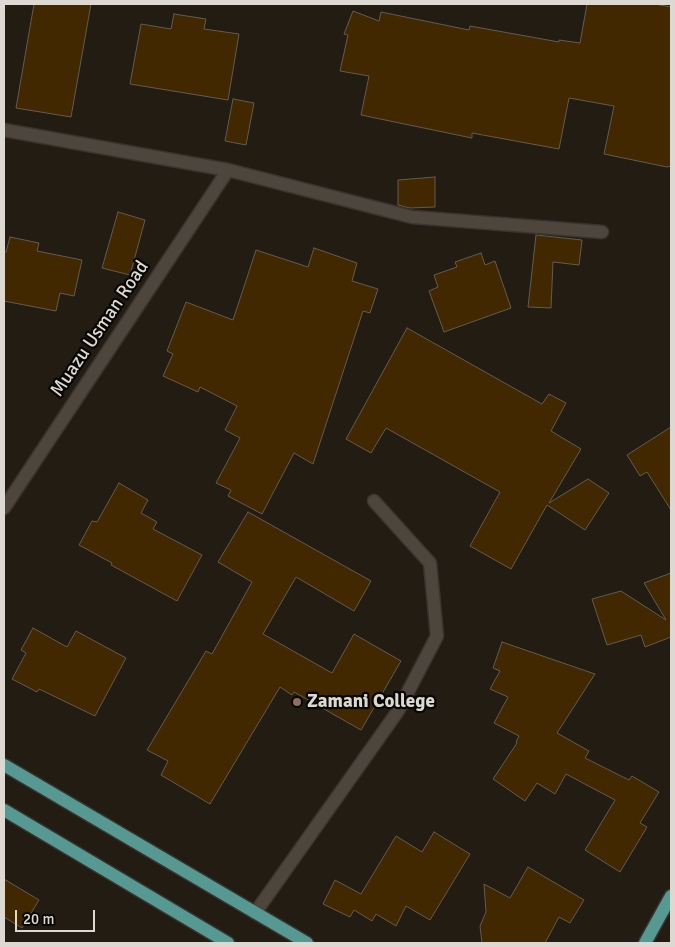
<!DOCTYPE html>
<html>
<head>
<meta charset="utf-8">
<style>
	body { margin:0 }
	#map { position:relative; width:675px; height:947px; overflow:hidden; background:#221c12; font-family:Signika,sans-serif }
	canvas { display:block }
	.frame { position:absolute; inset:0; border:5px solid #ddd8d2; pointer-events:none }
	.scale { position:absolute; left:15px; top:910px; width:80px; height:22px; box-sizing:border-box; border:2px solid #ddd8d2; border-top:0; padding-left:6px; font-size:15px; line-height:18px; white-space:nowrap; color:#ddd8d2; -webkit-text-stroke:4px #090704; paint-order:stroke }
</style>
</head>
<body>
<div id="map">
<canvas width="675" height="947"></canvas>
<div class="frame"></div>
<div class="scale">20 m</div>
</div>
<script>
const context = document.querySelector('canvas').getContext('2d');
context.lineJoin = 'round';
function fillPath(path, color) {
  context.fillStyle = color;
  context.fill(path, 'evenodd');
}
function shape(rows) {
  const path = new Path2D();
  for (const r of rows) {
    path.moveTo(r[0], r[1]);
    for (let i = 2; i < r.length; i += 2) path.lineTo(r[i], r[i + 1]);
  }
  return path;
}
function trace(path, color, width, dash) {
  context.strokeStyle = color;
  context.lineWidth = width;
  context.lineCap = dash ? 'butt' : 'round';
  context.setLineDash(dash || []);
  context.stroke(path);
}
function drawText(font, color, halo, rows, align = 'center') {
  context.font = font + ' Signika,sans-serif';
  context.lineWidth = 4.5;
  context.setLineDash([]);
  context.textBaseline = 'middle';
  context.strokeStyle = halo;
  context.fillStyle = color;
  for (const [text, x, y, turn = 0] of rows) {
    context.save();
    context.translate(x, y);
    context.rotate((+turn || 0) * Math.PI / 180);
    context.textAlign = isNaN(turn) ? turn : align;
    if (halo) context.strokeText(text, 0, 0);
    context.fillText(text, 0, 0);
    context.restore();
  }
}
const building = shape([
	[34,4,91,4,71,117,16,108,34,4],
	[587,4,655,4,671,7,671,166,667,167,604,154,614,106,569,98,559,149,472,133,472,138,361,115,369,76,340,71,348,35,344,34,353,11,379,21,381,12,469,30,470,26,559,42,559,40,580,43,587,4],
	[174,14,206,19,204,29,239,34,228,100,130,84,141,24,171,29,174,14],
	[233,99,254,103,246,145,225,141,233,99],
	[435,177,435,207,410,208,398,205,398,180,435,177],
	[118,212,145,220,130,275,102,268,118,212],
	[536,235,582,240,579,265,553,262,551,308,528,307,536,235],
	[10,237,39,243,37,251,82,260,74,296,60,293,56,311,4,301,4,252,6,252,10,237],
	[314,248,357,263,352,281,378,289,370,313,363,311,313,464,294,453,262,514,228,496,231,490,216,483,240,438,225,430,237,406,200,387,198,392,163,376,173,354,167,351,186,302,233,320,256,250,308,267,314,248],
	[481,253,485,265,495,261,511,308,444,332,429,291,438,287,434,275,457,267,455,262,481,253],
	[407,328,542,404,549,394,566,403,551,431,581,449,549,503,588,479,609,493,585,530,547,505,511,569,470,546,500,492,386,428,371,453,346,439,407,328],
	[671,427,671,510,647,472,640,476,627,455,671,427],
	[119,483,148,500,141,513,157,522,153,529,202,555,177,601,111,565,112,563,79,545,92,521,97,522,119,483],
	[248,512,371,581,354,611,296,577,263,634,332,673,354,634,401,661,361,730,294,692,292,695,280,687,210,804,161,775,168,761,147,750,206,651,212,654,252,582,218,562,248,512],
	[671,573,671,637,645,647,641,635,607,645,592,599,621,591,666,620,644,583,671,573],
	[33,628,67,647,76,631,126,658,95,716,39,689,37,692,12,679,26,653,21,650,33,628],
	[502,642,595,674,557,733,589,751,585,758,629,780,632,776,659,792,640,823,647,827,620,872,585,850,615,800,566,774,555,794,537,783,525,801,493,779,517,743,516,742,519,736,494,723,508,697,490,689,500,671,493,668,502,642],
	[434,832,470,854,430,920,406,906,396,926,376,914,372,921,354,910,350,917,323,904,335,880,361,894,396,836,422,852,434,832],
	[528,867,584,900,570,923,559,917,545,943,482,943,480,926,486,912,484,884,510,898,528,867],
	[4,879,39,900,22,928,4,917,4,879]
]);
fillPath(building, '#412800');
trace(building, '#645b51', 1);
const lane = shape([
	[255,913,398,711,437,636,430,563,374,501]
]);
const street = shape([
	[4,130,228,170,412,217,602,232],
	[4,508,228,170]
]);
const primary = shape([
	[4,765,307,943],
	[4,810,228,943],
	[645,943,671,896]
]);
trace(lane, '#39342f', 15);
trace(street, '#39342f', 15);
trace(primary, '#39342f', 15);
trace(lane, '#4e463c', 12);
trace(street, '#4e463c', 12);
trace(primary, '#559992', 12);
for (const [x, y, r, color] of [
	[297,702,5,"#8d6e63"]
]) {
  const dot = new Path2D();
  dot.arc(x, y, r, 0, 2 * Math.PI);
  context.fillStyle = color;
  context.fill(dot);
  trace(dot, '#090704', 2);
}
drawText('19px', '#ddd8d2', '#090704', [
	["Muazu Usman Road",100,329,-56]
]);
drawText('bold 19px', '#ddd8d2', '#090704', [
	["Zamani College",307,702]
], 'left');
</script>
</body>
</html>
